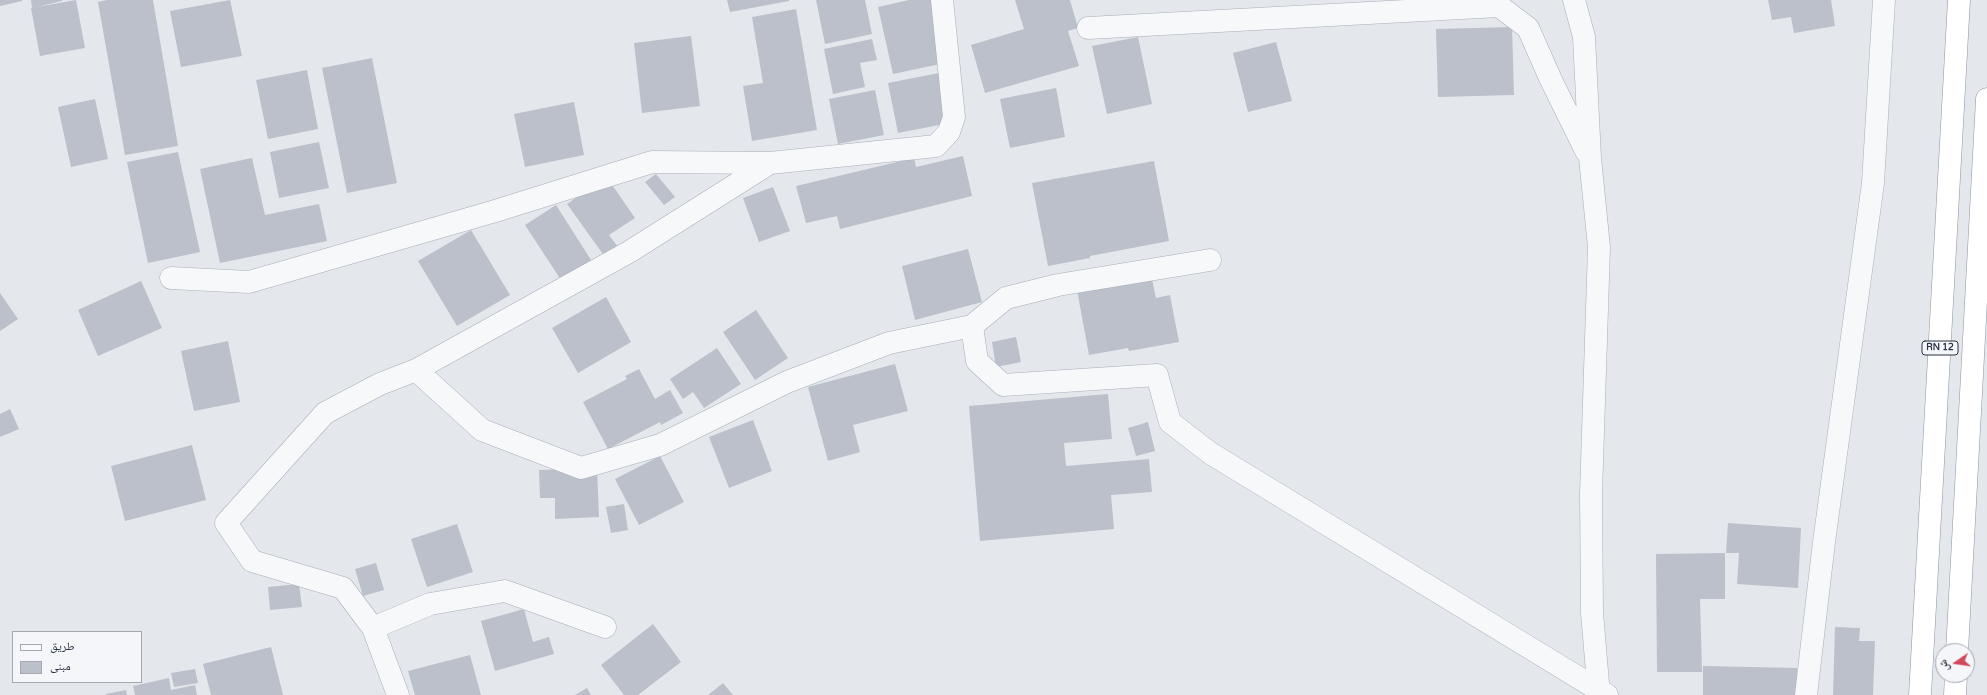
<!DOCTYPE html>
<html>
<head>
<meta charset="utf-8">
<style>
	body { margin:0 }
	#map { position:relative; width:1987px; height:695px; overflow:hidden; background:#e4e7ec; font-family:"Varela Round","Noto Naskh Arabic",sans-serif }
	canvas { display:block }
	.legend { position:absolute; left:12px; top:631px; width:130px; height:52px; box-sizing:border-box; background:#f4f6f9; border:1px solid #a4a8b1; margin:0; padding:5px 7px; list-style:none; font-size:12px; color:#2b3445 }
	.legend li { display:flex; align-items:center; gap:8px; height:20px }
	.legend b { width:20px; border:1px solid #a4a8b1 }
	.north { position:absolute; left:1935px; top:643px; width:40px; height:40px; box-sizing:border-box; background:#f4f6f9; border:1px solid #a4a8b1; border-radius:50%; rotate:257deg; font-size:11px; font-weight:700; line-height:16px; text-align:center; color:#2b3445 }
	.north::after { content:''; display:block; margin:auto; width:14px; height:18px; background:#d1495b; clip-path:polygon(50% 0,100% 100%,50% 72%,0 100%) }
</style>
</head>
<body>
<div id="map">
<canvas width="1987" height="695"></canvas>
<ul class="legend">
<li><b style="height:5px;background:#f7f8fa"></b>طريق</li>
<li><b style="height:11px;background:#bbc0ca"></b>مبنى</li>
</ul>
<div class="north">ش</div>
</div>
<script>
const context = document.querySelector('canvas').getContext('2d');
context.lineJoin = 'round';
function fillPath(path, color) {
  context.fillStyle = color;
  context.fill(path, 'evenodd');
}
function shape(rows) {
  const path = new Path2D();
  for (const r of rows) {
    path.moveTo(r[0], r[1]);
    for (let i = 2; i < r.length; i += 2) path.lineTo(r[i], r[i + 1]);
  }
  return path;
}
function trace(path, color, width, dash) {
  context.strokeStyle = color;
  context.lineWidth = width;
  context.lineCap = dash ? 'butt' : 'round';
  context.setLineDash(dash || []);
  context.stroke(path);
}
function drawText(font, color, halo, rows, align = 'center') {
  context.font = font + ' "Varela Round",sans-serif';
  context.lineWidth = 3.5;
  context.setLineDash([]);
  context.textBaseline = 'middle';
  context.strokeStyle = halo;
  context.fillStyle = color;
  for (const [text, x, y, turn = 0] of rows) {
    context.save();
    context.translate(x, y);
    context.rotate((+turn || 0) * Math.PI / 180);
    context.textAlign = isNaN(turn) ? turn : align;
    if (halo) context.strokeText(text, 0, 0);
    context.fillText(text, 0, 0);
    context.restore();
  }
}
fillPath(shape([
	[0,0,22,0,22,1,0,6],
	[31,0,62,0,62,1,32,8],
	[76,0,85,48,40,56,31,8],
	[107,0,153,0,178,146,125,155,98,2],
	[230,0,242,56,181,67,170,11],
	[727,0,789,0,789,1,730,12],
	[816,0,865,0,872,34,825,44],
	[909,0,932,0,945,63,893,74,878,7],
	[1015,0,1070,0,1078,28,1068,31,1079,66,985,93,971,45,1024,29],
	[1768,0,1831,0,1835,26,1794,33,1791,17,1772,20],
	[796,9,817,130,752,141,743,86,763,83,752,17],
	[1512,27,1514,95,1438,97,1436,29],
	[691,36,700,106,642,113,634,43],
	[1138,37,1152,104,1107,114,1092,46],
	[872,39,877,60,860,63,865,87,833,94,824,49],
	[1276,42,1292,101,1248,112,1233,53],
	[372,58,397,183,347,193,322,68],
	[307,70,318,129,268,139,256,80],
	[939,73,949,123,898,133,888,83],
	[1056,88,1065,137,1010,148,1000,99],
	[875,90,884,135,838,144,829,99],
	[95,99,108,159,71,167,58,107],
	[574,102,584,155,525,167,514,114],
	[319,142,329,188,279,198,270,152],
	[178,152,200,252,148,263,127,162],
	[963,156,972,196,840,229,837,216,806,223,796,186,914,158,916,167],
	[252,158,265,215,319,204,327,241,220,263,200,169],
	[1154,161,1169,241,1090,256,1090,258,1048,266,1032,183],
	[656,174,675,197,664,205,645,182],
	[606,176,635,218,609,235,618,247,605,257,567,204],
	[773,187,790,231,759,242,743,198],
	[556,205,591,260,561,280,525,225],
	[471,230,510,295,457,326,418,261],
	[968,249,982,302,915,320,902,266],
	[1151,274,1156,298,1170,295,1179,342,1129,351,1128,348,1089,355,1077,290],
	[141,281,162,328,98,356,78,310],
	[0,293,18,319,0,331],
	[606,297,631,342,578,373,552,328],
	[756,310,788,358,755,380,723,332],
	[1016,337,1021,362,996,367,992,342],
	[228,341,240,402,194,411,181,351],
	[717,348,741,384,704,408,693,392,683,399,670,379],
	[895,364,908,411,853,425,860,452,828,461,808,387],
	[639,369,655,399,670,390,683,413,661,425,660,422,608,449,583,402,627,379,625,376],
	[1108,394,1112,439,1064,443,1066,466,1149,459,1152,492,1111,495,1114,529,980,541,969,406],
	[10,409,19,429,0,437,0,414],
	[753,420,772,471,729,488,709,437],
	[1148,422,1155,451,1136,456,1128,428],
	[192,445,206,500,125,521,111,466],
	[660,456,684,502,639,525,615,479],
	[597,468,599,517,555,519,555,498,540,498,539,470],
	[624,504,628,530,611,533,606,507],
	[1728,523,1801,528,1798,588,1737,584,1739,553,1726,553],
	[457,524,473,572,427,587,411,539],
	[1725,553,1725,599,1700,599,1702,672,1657,672,1656,554],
	[376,563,384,590,363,596,355,569],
	[299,584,302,607,270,610,268,587],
	[524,609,533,642,549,637,554,654,495,671,481,621],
	[653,624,681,662,638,695,624,695,601,665],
	[1835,627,1860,628,1859,641,1875,641,1873,695,1833,695],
	[271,647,283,695,211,695,203,664],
	[470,655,481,695,415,695,408,671],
	[1703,666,1797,668,1797,695,1703,695],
	[195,669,198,683,174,687,171,673],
	[169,678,171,690,195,685,197,695,135,695,133,686],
	[723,683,733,695,708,695],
	[587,688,591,695,575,695],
	[126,690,127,695,106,695,106,694]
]), '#bbc0ca');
const street = shape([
	[1574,0,1584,37,1590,158,1599,247,1591,494,1592,613,1599,695],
	[1088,28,1499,6,1528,28,1551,80,1586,151],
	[171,278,249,282,492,212,652,162,770,163,936,146,949,132,954,117,942,0],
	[972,326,977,361,1003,385,1157,375,1170,422,1210,453,1607,695],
	[416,370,482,430,581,468,660,445,787,382,889,343,972,326,1006,298,1058,285,1210,260],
	[373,628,430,604,505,591,605,627],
	[398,695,373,628,343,588,252,561,226,523,325,413,380,384,416,370,629,252,770,163],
	[1806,695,1824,542,1873,183,1884,0]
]);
const highway = shape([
	[1957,651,1987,99],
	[1920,695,1959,0],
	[1955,695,1956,675]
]);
trace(street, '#a9aeb7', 23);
trace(highway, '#8b94a3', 23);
trace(street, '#f7f8fa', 22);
trace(highway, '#fff', 22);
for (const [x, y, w] of [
	[1940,348,36]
]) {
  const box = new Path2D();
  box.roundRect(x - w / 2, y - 7, w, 14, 3);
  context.fillStyle = '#f4f6f9';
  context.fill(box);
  trace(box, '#2b3445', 1);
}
drawText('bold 9px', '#2b3445', null, [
	["RN 12",1940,348]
]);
</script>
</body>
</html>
